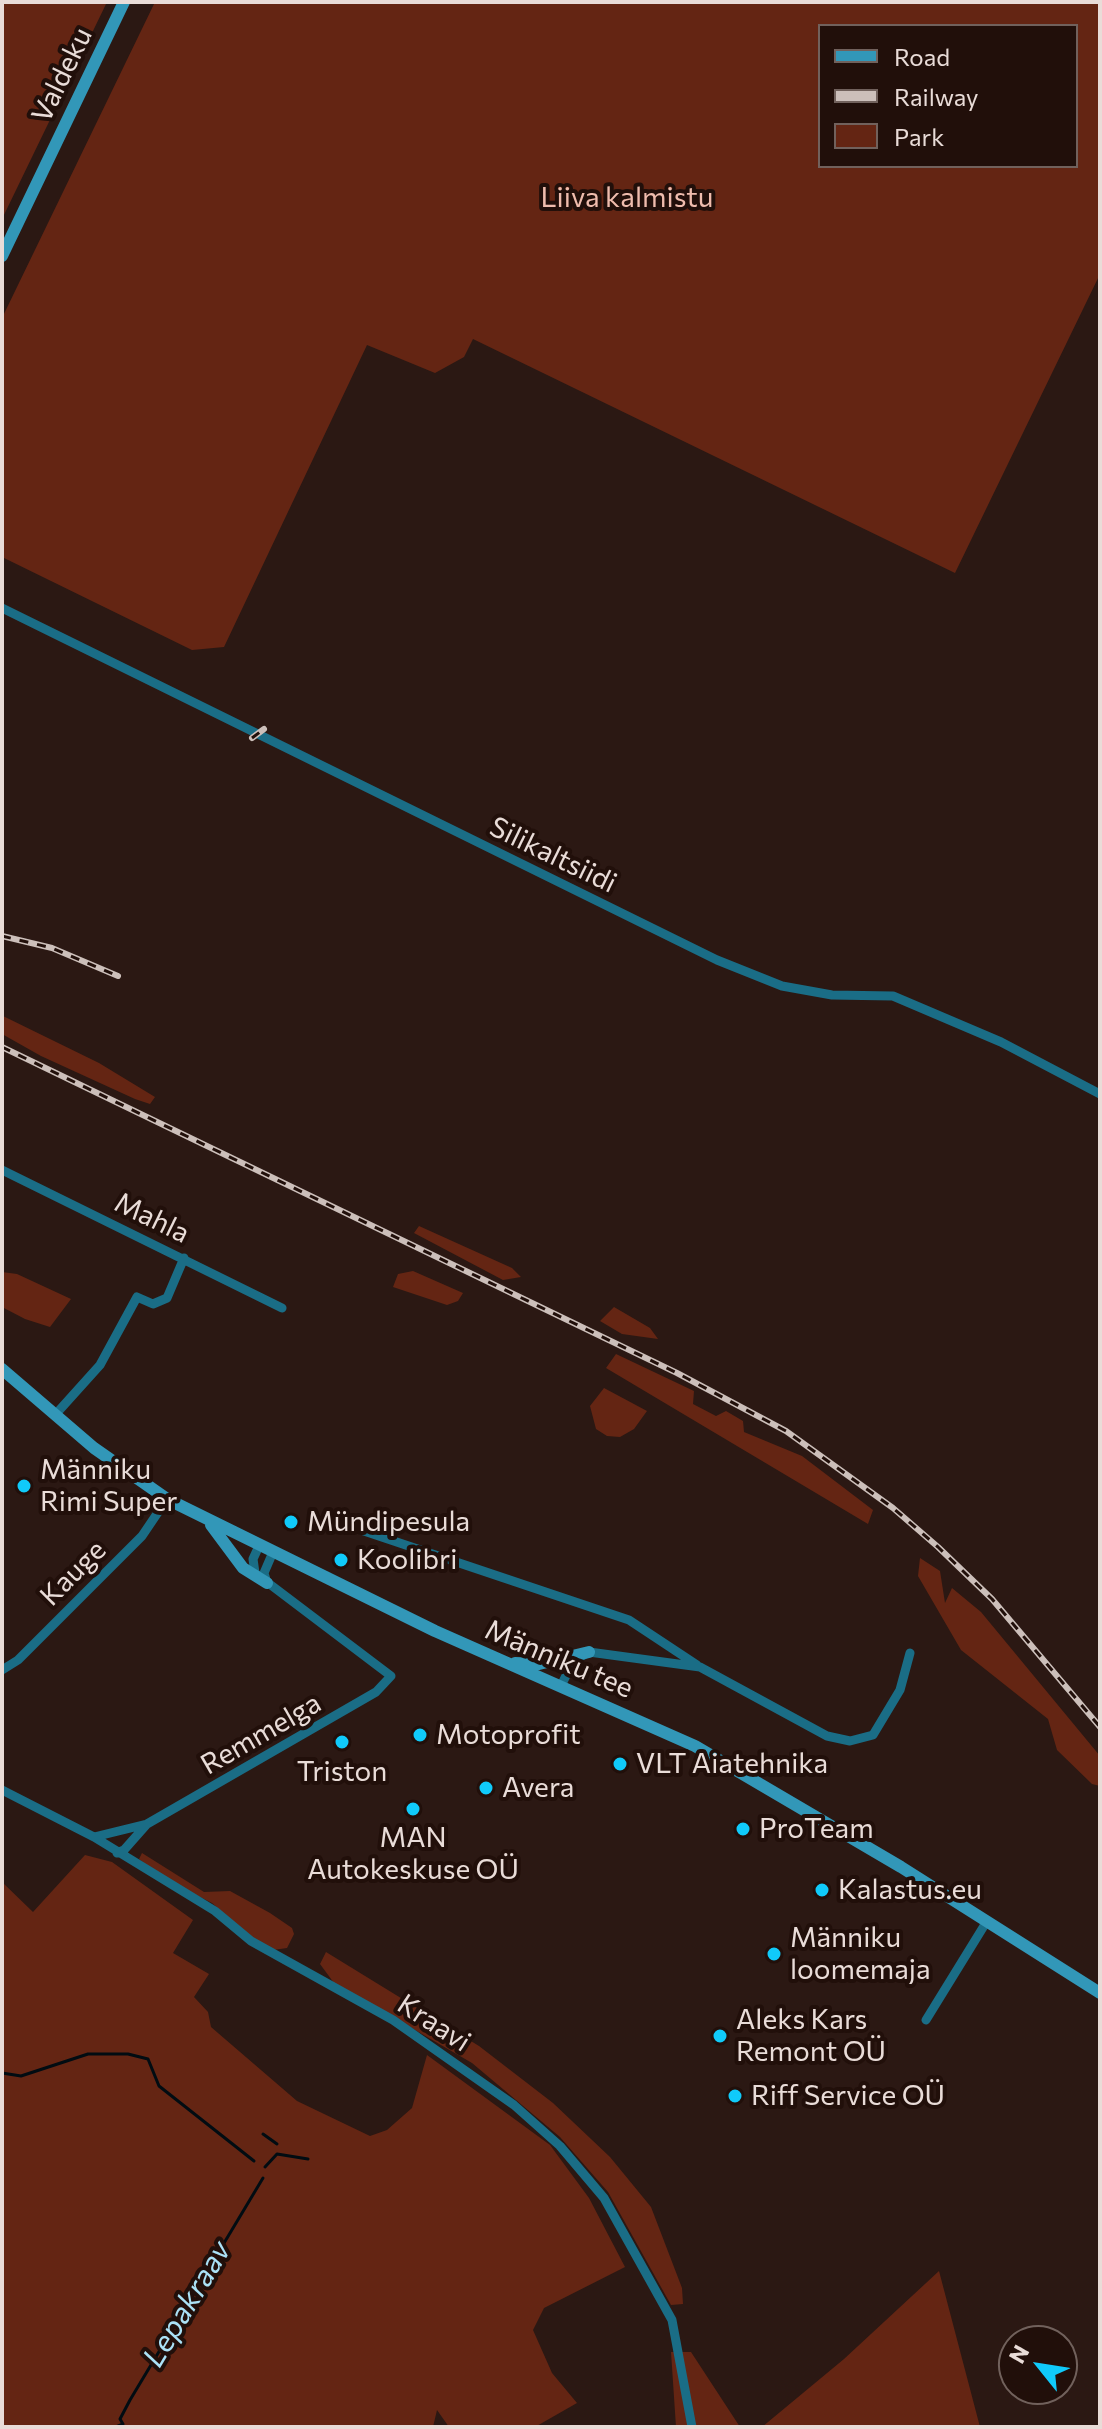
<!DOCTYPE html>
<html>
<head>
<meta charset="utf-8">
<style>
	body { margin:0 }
	#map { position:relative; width:1102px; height:2429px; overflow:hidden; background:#2b1813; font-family:Commissioner,sans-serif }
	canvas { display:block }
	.frame { position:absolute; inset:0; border:4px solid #e9dcd8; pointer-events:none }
	.legend { position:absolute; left:818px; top:24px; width:260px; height:144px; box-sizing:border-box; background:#210f0a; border:2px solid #71615c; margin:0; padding:10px 14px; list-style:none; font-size:24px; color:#e9dcd8 }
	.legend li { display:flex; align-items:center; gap:16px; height:40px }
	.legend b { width:40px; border:2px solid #71615c }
	.north { position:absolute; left:998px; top:2325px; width:80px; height:80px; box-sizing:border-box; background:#210f0a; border:2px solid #71615c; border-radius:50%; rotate:300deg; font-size:22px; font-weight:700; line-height:32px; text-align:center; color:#e9dcd8 }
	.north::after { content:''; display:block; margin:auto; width:28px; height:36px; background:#10cafa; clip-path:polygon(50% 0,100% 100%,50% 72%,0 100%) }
</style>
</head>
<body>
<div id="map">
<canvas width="1102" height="2429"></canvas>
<div class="frame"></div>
<ul class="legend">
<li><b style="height:10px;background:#3297b8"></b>Road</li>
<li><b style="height:10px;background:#ccbfba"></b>Railway</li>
<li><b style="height:22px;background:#642513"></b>Park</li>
</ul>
<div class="north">N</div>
</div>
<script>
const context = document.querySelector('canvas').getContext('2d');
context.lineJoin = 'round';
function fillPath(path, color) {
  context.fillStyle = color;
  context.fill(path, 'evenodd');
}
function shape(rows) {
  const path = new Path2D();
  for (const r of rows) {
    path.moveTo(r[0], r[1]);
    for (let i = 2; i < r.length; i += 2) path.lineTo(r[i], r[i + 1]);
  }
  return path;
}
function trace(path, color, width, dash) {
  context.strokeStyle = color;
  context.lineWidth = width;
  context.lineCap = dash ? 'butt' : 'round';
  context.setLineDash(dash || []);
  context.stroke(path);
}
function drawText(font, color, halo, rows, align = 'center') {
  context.font = font + ' Commissioner,sans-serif';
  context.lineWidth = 8;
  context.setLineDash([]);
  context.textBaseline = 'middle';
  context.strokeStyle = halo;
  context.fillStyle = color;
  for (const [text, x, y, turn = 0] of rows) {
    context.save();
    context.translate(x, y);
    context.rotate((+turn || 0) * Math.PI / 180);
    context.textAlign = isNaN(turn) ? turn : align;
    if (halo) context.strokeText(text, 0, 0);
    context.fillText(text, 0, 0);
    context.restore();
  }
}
fillPath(shape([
	[2,2,107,2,2,219],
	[155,2,1100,2,1100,274,955,573,473,339,464,357,435,373,367,345,224,647,192,650,2,557,2,318],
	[820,26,1076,26,1076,166,820,166],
	[3,1016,99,1063,155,1097,150,1104,135,1099,41,1056,2,1034],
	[419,1226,512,1268,521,1277,503,1280,414,1233],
	[413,1271,463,1293,458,1301,447,1305,393,1287,398,1274],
	[2,1272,17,1274,71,1299,50,1327,25,1319,2,1307],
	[614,1307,650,1328,658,1339,622,1334,600,1321],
	[616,1354,694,1391,693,1404,716,1416,726,1411,743,1421,744,1432,802,1456,873,1510,868,1524,606,1368],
	[604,1388,647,1411,634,1429,620,1437,607,1436,596,1429,590,1406],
	[920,1558,940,1571,945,1603,952,1588,981,1612,1100,1756,1100,1786,1092,1784,1057,1750,1048,1719,961,1650,918,1576],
	[142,1853,204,1892,230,1891,270,1913,292,1928,294,1934,287,1948,273,1950,253,1939,212,1903,164,1879,139,1859],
	[85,1855,112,1862,193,1920,173,1953,209,1974,194,1997,208,2012,211,2027,297,2101,370,2136,387,2130,412,2108,427,2055,550,2145,589,2198,625,2267,544,2308,533,2330,552,2373,577,2403,535,2427,449,2427,437,2410,433,2427,2,2427,2,1882,33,1912],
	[326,1952,479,2046,553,2103,610,2157,651,2207,682,2288,683,2304,671,2305,608,2192,560,2137,472,2063,334,1983,320,1964],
	[939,2271,980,2427,762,2427,844,2359],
	[671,2352,691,2352,740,2427,676,2427]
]), '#642513');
trace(shape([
	[2,2073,21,2076,88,2054,128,2054,148,2059,159,2086,254,2161],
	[263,2134,277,2144],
	[265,2167,277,2154,308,2159],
	[116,2427,123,2424,120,2419,130,2400,263,2178]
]), '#010c12', 3);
trace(shape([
	[2,608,717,960,782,986,832,995,893,996,1001,1042,1100,1094],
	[2,1170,282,1308],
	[55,1415,100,1365,137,1297,153,1304,167,1298,184,1258],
	[358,1529,629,1620,697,1665],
	[267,1583,264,1573,273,1552],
	[2,1670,18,1660,142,1536,167,1499],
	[561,1686,573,1661,589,1652,700,1667,827,1736,850,1741,873,1735,900,1690,910,1653],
	[2,1790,94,1837,215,1911,251,1941,393,2020,514,2105,560,2146,604,2198,672,2320,692,2427],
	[94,1837,147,1824],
	[117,1853,124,1850,147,1824,376,1692,391,1676,255,1573,253,1559,259,1546],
	[926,2020,987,1921]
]), '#1a6d86', 9);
trace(shape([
	[2,256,124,2],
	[2,1369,94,1448,167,1499,435,1631,695,1746,901,1867,1100,1993],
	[211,1525,243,1568,267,1583],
	[515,1663,539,1664,589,1652]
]), '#3297b8', 12);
const rail = shape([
	[252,738,264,729],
	[2,936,52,948,118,976],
	[2,1047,677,1373,786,1431,893,1508,938,1547,992,1599,1100,1727]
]);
trace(rail, '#ccbfba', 6);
trace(rail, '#210f0a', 3, [9]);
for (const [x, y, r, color] of [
	[24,1486,8,"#10cafa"],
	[291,1522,8,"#10cafa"],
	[341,1560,8,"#10cafa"],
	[420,1735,8,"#10cafa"],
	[342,1742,8,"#10cafa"],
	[620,1764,8,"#10cafa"],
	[486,1788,8,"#10cafa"],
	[413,1809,8,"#10cafa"],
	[743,1829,8,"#10cafa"],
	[822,1890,8,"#10cafa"],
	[774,1954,8,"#10cafa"],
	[720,2036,8,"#10cafa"],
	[735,2096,8,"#10cafa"]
]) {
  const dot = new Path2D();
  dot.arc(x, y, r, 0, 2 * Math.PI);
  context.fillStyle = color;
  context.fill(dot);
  trace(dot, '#210f0a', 3);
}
drawText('28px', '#e9dcd8', '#210f0a', [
	["Valdeku",62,75,-64],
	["Silikaltsiidi",553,855,26],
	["Mahla",152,1218,26],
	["Kauge",73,1573,-45],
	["Männiku tee",559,1659,23],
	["Remmelga",261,1734,-30],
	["Kraavi",434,2023,33]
]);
drawText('28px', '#efbcad', '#210f0a', [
	["Liiva kalmistu",627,198]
]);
drawText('28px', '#e9dcd8', '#210f0a', [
	["Männiku",40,1470],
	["Rimi Super",40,1502],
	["Mündipesula",307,1522],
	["Koolibri",357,1560],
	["Motoprofit",436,1735],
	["VLT Aiatehnika",636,1764],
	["Triston",342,1772,"center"],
	["Avera",502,1788],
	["ProTeam",759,1829],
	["MAN",413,1838,"center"],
	["Autokeskuse OÜ",413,1870,"center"],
	["Kalastus.eu",838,1890],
	["Männiku",790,1938],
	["loomemaja",790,1970],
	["Aleks Kars",736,2020],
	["Remont OÜ",736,2052],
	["Riff Service OÜ",751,2096]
], 'left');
drawText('italic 30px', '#abe2f7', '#210f0a', [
	["Lepakraav",187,2304,-59]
]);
</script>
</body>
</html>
